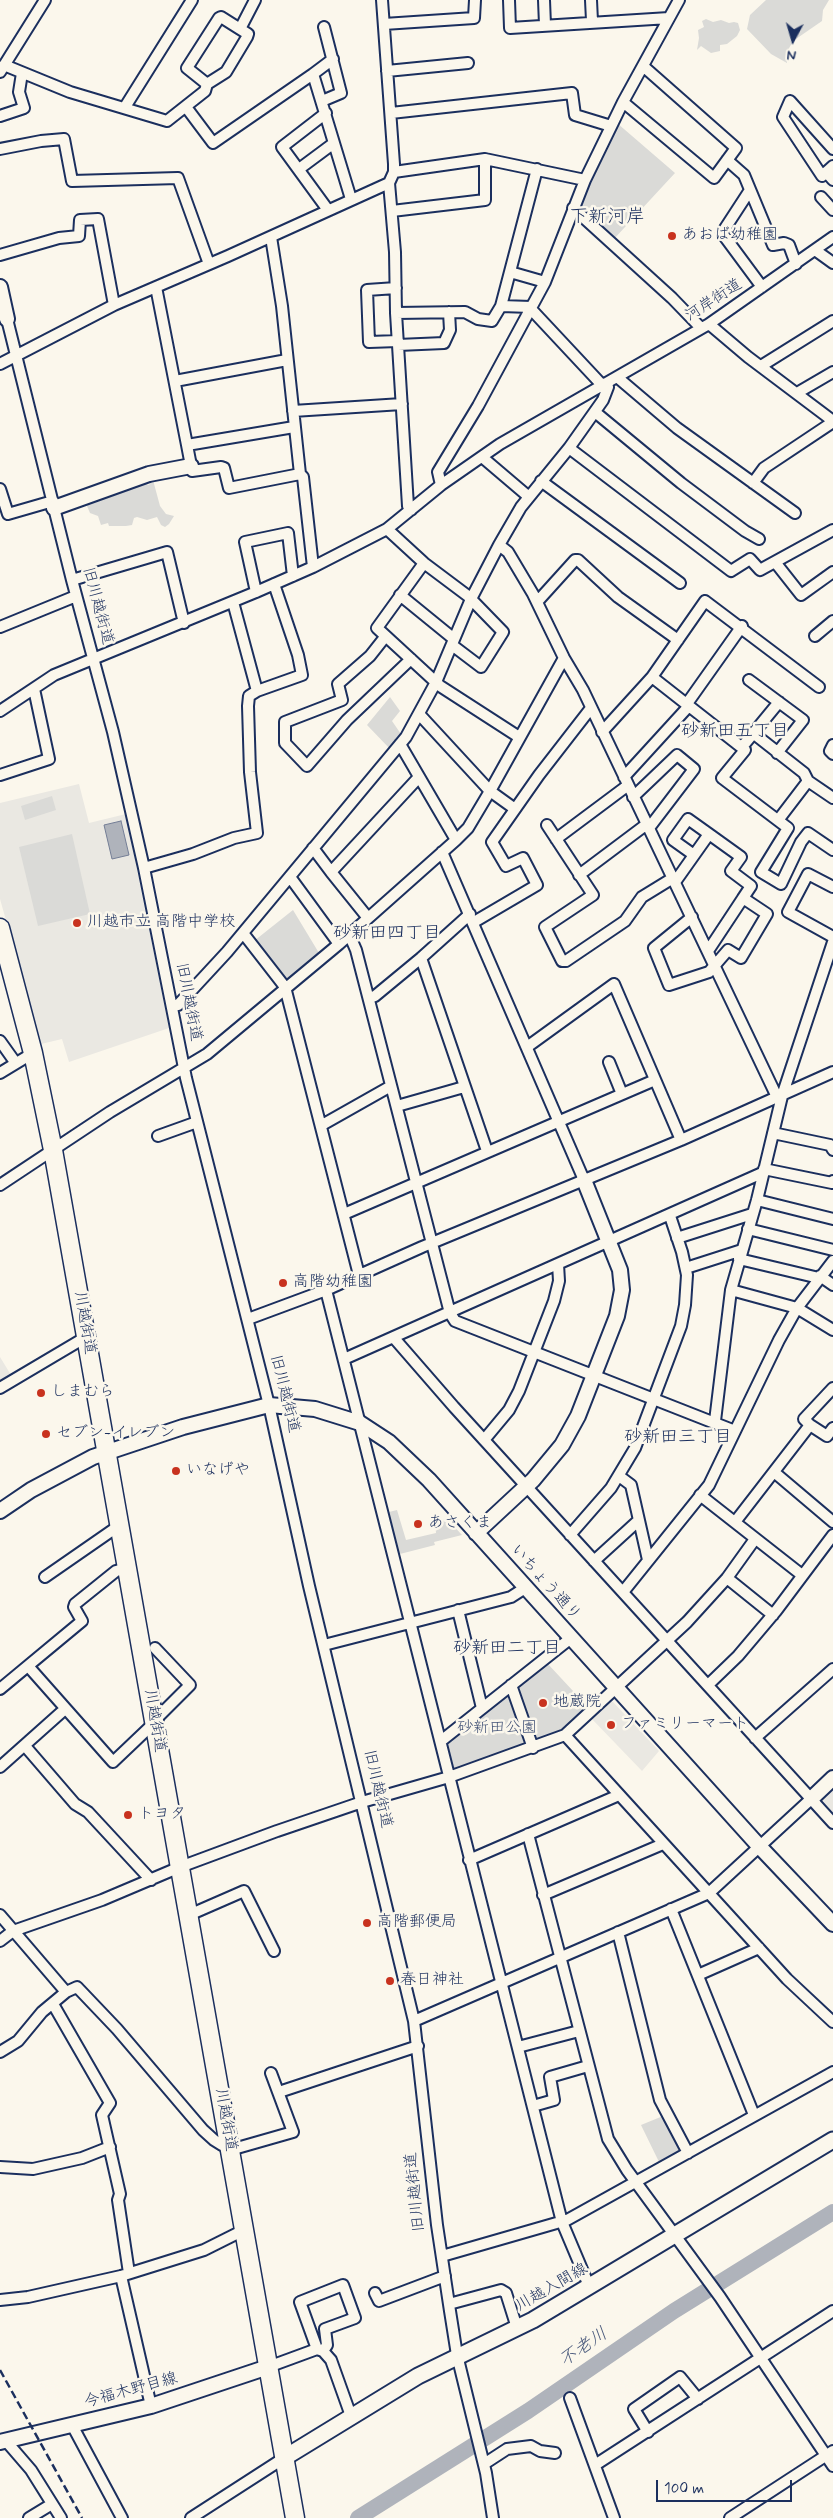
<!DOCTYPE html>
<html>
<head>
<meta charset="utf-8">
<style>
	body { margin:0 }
	#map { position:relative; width:833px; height:2518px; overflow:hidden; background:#fbf7ec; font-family:Mynerve,sans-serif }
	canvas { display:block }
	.north { position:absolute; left:768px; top:15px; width:50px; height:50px; -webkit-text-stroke:4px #fbf7ec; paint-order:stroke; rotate:186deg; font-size:14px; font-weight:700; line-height:20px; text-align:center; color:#1b2f5e }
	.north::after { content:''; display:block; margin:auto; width:18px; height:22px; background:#1b2f5e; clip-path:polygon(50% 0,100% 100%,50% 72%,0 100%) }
	.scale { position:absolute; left:656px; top:2480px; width:136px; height:22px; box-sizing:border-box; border:2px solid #1b2f5e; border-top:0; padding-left:6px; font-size:15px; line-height:18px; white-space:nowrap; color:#1b2f5e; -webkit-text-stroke:4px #fbf7ec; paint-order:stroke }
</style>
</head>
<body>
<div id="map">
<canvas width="833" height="2518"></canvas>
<div class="north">N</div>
<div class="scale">100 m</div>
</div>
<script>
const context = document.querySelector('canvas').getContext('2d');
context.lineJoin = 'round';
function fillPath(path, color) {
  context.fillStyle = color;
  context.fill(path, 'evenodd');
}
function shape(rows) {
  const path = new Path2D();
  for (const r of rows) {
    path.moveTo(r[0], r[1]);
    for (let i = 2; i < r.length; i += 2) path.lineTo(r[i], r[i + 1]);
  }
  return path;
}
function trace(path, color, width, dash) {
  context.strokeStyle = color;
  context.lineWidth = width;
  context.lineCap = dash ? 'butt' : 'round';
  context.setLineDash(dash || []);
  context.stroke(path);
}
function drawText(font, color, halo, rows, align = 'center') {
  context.font = font + ' Mynerve,"Klee One",sans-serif';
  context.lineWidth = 5;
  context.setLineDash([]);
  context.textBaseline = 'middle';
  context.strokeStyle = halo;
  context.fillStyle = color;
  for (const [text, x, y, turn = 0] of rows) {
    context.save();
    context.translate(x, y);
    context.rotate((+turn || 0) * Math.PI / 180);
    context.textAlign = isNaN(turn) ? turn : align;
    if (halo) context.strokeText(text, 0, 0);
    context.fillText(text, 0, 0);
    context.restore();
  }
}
fillPath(shape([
	[79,784,89,823,126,814,169,1028,69,1062,62,1039,41,1044,0,899,0,803],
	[0,1357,11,1375,0,1382],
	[609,1701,613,1702,659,1751,642,1771,591,1718],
	[833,1785,833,1815,818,1799]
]), '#eae8e2');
fillPath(shape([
	[766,0,829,0,823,10,822,21,793,41,787,52,787,63,771,54,747,29,750,15],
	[706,19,713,22,721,20,729,23,734,22,738,23,740,30,737,36,727,44,720,45,720,51,711,53,701,46,697,50,699,38,698,30,704,27,702,21],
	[617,123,675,173,613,240,580,210,579,205],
	[153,480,160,506,166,514,174,516,169,524,165,527,161,525,157,517,147,520,137,517,134,518,132,525,126,526,109,526,108,523,101,525,98,516,90,513,87,506,88,501,143,483,149,485],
	[390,697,400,711,392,721,403,737,391,750,367,725],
	[52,796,56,810,25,820,21,806],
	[72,834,90,914,38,926,19,847],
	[293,910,319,953,286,980,254,941],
	[397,1510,406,1540,436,1533,435,1521,440,1518,445,1522,449,1521,462,1535,434,1542,435,1545,396,1555,385,1513],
	[547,1663,587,1706,562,1731,536,1740,515,1685],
	[508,1692,510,1693,527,1743,454,1769,451,1767,444,1742],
	[663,2116,682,2148,681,2151,660,2164,641,2125]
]), '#dadad7');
const water = shape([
	[121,821,129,855,112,859,104,825,121,821]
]);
fillPath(water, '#afb3bb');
trace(water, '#747e96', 1);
trace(shape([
	[358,2518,528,2411,674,2311,833,2212]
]), '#afb3bb', 16);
const street = shape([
	[382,0,394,164,394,172,389,183,395,252,396,313,408,506,411,510],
	[509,0,510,28,669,18],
	[544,0,545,25],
	[591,0,592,21],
	[384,24,474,18,475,0],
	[4,65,70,92,167,121,205,91,207,84,226,72,247,37,248,34,240,29,255,0],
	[387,71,468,63],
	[0,72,45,0],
	[313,74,333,59],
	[207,84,187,68,219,18,221,17,240,29],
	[322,101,341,93,324,27],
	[623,102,714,178,736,148,643,66],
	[125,107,192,0],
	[186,107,213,143,313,74,351,199],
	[326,113,282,147,328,210],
	[391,113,572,93,575,115,611,126],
	[0,116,24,108,19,92,22,73],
	[0,149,41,141,64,139,72,181,178,178,209,264],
	[833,149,790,101,783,117,822,176,833,166],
	[727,160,744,175,773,245,784,243,789,245,796,264],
	[299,169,334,143],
	[394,172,485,159,585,180],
	[826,172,833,180],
	[750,190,722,233,762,287],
	[821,197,833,210],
	[573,208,672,298,701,328],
	[392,211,485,200,485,159],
	[271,237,282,306,300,474,303,477,313,567],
	[815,250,833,263],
	[0,255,59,238,79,236,80,220,98,219,114,305],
	[510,272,545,282],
	[156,287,187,445,294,427],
	[396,288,367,290,369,342,398,341],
	[531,307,501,306,537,169],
	[530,308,602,385],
	[396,313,465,312,478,319,492,321,501,306],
	[7,319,72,580,113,732,144,868,186,1078,269,1405,309,1586,414,2021,437,2225,450,2311,457,2355,486,2473,493,2518],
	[709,324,748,357,833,421],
	[398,345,444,343,450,330,449,312],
	[0,364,114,305,228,256,389,183],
	[761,366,833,321],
	[617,377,677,428,795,513],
	[175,381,287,360],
	[797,393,833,372],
	[293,411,402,404],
	[595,412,681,483,745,531,759,539],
	[187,445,192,471,221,467,224,468,229,488,300,474],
	[569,448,731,571,750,559,760,570,833,530],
	[482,457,529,497],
	[541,481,680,583],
	[753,483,764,468,833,422],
	[441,485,438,472,478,406,545,282,585,180,623,102,679,0],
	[0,489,8,514,53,501],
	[387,529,424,563,468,596,503,632,481,667,452,645],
	[499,545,508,552,533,594,564,658,583,690,777,1097],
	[775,562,801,595,833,572],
	[424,563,377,628,440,686,519,737],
	[72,580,167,552,184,623],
	[256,592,245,542,288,533,293,576],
	[400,595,454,639],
	[537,602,575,560,578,560,618,597,678,640],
	[0,627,76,596],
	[815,636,833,621],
	[385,637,370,656,338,684,342,700,285,722,285,743,307,766,347,720,411,659],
	[652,677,745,750,722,778,788,828,761,872,781,884,801,842,808,833,833,850],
	[749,680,803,720,777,753],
	[257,691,302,675,298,655,274,584],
	[686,705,742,626],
	[0,711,54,675,256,592,313,567,387,529,441,485,500,444,709,324,833,237],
	[419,714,490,791,515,809],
	[602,732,652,677,705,601,819,687],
	[753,733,804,773,808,781,833,798],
	[400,744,456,840],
	[833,745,830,751,833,754],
	[742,747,779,702],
	[0,775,49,759,34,689],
	[624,777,688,707],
	[633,797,677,755,694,769,649,828],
	[779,819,808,781],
	[547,825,593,895,545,927,562,961,566,961,625,921,642,897,673,878],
	[556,839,627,786],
	[313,848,331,872,419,777],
	[442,852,584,1180],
	[694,855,673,840,688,819,709,834],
	[144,868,193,854,234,838,257,833,250,772,248,706,249,696,257,691,233,602],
	[331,872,368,918],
	[579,875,647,824],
	[290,877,339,944],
	[675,882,709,834,741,857,731,871,751,886,743,898],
	[833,887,808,874,788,912,833,937],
	[692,917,654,948,669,985,709,972,728,950,741,958,767,914,743,898,708,951],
	[474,922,537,885,523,858,506,866,492,842,539,775,591,708],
	[243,933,285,987,359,1275],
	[349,934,356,950,450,1313,455,1321,735,1431],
	[421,958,487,1151],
	[369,998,375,996,421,958,470,914],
	[172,1006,178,1005,227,952,406,737,436,682,471,599,499,545,521,507,569,448,603,400,608,387,606,383],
	[0,1041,15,1062],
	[527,1047,614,984,681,1140],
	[609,1062,622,1094],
	[0,1073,33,1053],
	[397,1106,464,1087],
	[322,1125,391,1086],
	[773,1133,830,1145,833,1150],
	[158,1136,197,1122],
	[764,1169,832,1183,833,1181],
	[0,1185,110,1112,207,1054,339,944,456,840,468,828,490,791,564,658],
	[757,1200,833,1219],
	[344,1214,655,1080],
	[748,1229,833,1250],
	[677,1238,752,1214],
	[739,1259,819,1278],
	[686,1268,742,1250],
	[820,1276,833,1285],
	[326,1290,562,2222,589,2286],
	[731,1290,797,1308,833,1330],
	[248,1319,326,1290,422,1247,681,1140,833,1072],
	[394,1338,454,1407,833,1823],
	[344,1359,762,1173],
	[0,1388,86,1337],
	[715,1421,731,1290,757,1200,782,1096,833,942],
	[810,1425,827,1436,833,1428],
	[484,1440,509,1410,519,1391,554,1301,559,1281,558,1264],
	[774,1472,833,1522],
	[619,1476,631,1485,648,1560],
	[700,1495,802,1575],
	[735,1522,810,1425,804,1419,833,1388],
	[570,1535,611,1488,635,1448,681,1326,685,1305,687,1275,682,1252,670,1216],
	[594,1561,639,1520],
	[45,1577,120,1525],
	[727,1578,773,1615],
	[623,1592,709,1485,779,1340,797,1308,833,1261],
	[458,1610,482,1708],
	[324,1645,511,1597,525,1588],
	[28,1666,113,1762,154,1723],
	[709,1684,738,1656,776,1611,833,1535],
	[511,1685,533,1748],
	[0,1689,82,1621,74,1607,75,1604,116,1571,127,1568],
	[154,1721,190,1685,155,1648],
	[565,1735,787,1979,833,2022],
	[755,1738,833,1669],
	[441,1741,571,1638],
	[25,1746,75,1804,88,1812,151,1880],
	[0,1767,65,1709],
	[528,1834,608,2139,627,2170,720,2297,833,2466],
	[469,1860,619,1795],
	[543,1895,663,1844],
	[671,1909,754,2115],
	[0,1915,66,1992,77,1987,117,2029,203,2130,214,2140,222,2145,229,2145],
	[189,1915,244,1891,274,1951],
	[618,1932,660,2100,688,2153],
	[0,1941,13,1931,102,1900,180,1867,277,1831,362,1802,449,1777,565,1735,687,1622,727,1578,755,1539],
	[698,1975,759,1948],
	[53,2004,110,2103,102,2115,120,2194,118,2200,129,2273],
	[414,2021,709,1893,811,1799],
	[518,2047,579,2031],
	[0,2052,18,2041,42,2012,66,1992],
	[279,2092,418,2046],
	[533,2106,554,2100,550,2077,588,2066],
	[230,2150,293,2132,271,2073],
	[0,2167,33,2169,82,2158,110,2147],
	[442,2256,567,2220,833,2072],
	[121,2276,151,2406],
	[375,2293,379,2301,445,2276],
	[0,2300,28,2297,121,2276,204,2250,244,2230],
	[449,2304,501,2290,506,2293,517,2328],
	[317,2349,300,2302,343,2285,355,2318,325,2329,327,2345,323,2351],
	[268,2367,317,2349,323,2351,331,2360,351,2416],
	[570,2398,614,2518],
	[72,2425,122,2518],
	[648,2432,634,2409,680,2377,698,2399],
	[6,2441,31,2470,61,2518],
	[484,2464,507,2449,531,2446,540,2451,555,2453],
	[595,2465,833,2311],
	[29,2518,52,2504],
	[191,2518,284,2458],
	[730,2518,833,2451]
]);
const secondary = shape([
	[0,287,7,319],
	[54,508,149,474,191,466],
	[0,1511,31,1490,93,1457,183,1427,269,1405,315,1409,360,1423,389,1442,429,1480,759,1846,833,1924],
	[476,1533,533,1480,562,1445,578,1416,617,1316,622,1290,620,1270,584,1180],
	[811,1799,833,1778],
	[0,2442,151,2406,268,2367]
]);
const primary = shape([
	[284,2458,418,2376,533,2320,833,2140]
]);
const highway = shape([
	[0,928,33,1053,53,1150,295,2518]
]);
trace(street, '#1b2f5e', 14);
trace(secondary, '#1b2f5e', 18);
trace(primary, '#1b2f5e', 19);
trace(highway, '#1b2f5e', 21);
trace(street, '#fbf7ec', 10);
trace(secondary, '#fbf7ec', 14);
trace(primary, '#fbf7ec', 15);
trace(highway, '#fbf7ec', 18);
trace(shape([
	[0,2370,82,2518]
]), '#1b2f5e', 2.5, [8, 4]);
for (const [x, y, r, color] of [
	[672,236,5,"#c8321e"],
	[77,923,5,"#c8321e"],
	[283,1283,5,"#c8321e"],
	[41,1393,5,"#c8321e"],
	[46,1434,5,"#c8321e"],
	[176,1471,5,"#c8321e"],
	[418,1524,5,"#c8321e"],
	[543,1703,5,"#c8321e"],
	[611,1725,5,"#c8321e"],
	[128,1815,5,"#c8321e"],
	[367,1923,5,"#c8321e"],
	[390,1981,5,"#c8321e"]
]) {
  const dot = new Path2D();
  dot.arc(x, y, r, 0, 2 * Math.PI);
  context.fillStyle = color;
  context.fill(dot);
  trace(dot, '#fbf7ec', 2);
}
drawText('16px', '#1b2f5e', '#fbf7ec', [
	["あおば幼稚園",682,236],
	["川越市立 高階中学校",87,923],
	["高階幼稚園",293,1283],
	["しまむら",51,1393],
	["セブン-イレブン",56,1434],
	["いなげや",186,1471],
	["あさくま",428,1524],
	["地蔵院",553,1703],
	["ファミリーマート",621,1725],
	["トヨタ",138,1815],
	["高階郵便局",377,1923],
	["春日神社",400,1981]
], 'left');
drawText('16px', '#1b2f5e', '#fbf7ec', [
	["河岸街道",714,301,-33],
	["旧川越街道",97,606,75],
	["旧川越街道",188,1002,79],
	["川越街道",84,1323,80],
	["旧川越街道",284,1394,76],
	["いちょう通り",545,1583,48],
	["川越街道",154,1721,80],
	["旧川越街道",377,1789,77],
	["川越街道",225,2120,80],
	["旧川越街道",416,2192,-96],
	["川越入間線",552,2288,-30],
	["今福木野目線",131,2391,-15]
]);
drawText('16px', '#415176', '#fbf7ec', [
	["砂新田公園",497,1729]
]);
drawText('18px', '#1b2f5e', '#fbf7ec', [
	["砂新田五丁目",735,732],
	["砂新田四丁目",387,934],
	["砂新田三丁目",678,1438],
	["砂新田二丁目",507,1649]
]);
drawText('italic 18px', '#47577a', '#fbf7ec', [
	["不老川",584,2348,-34]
]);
drawText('19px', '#1b2f5e', '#fbf7ec', [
	["下新河岸",607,218]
]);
</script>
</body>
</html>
